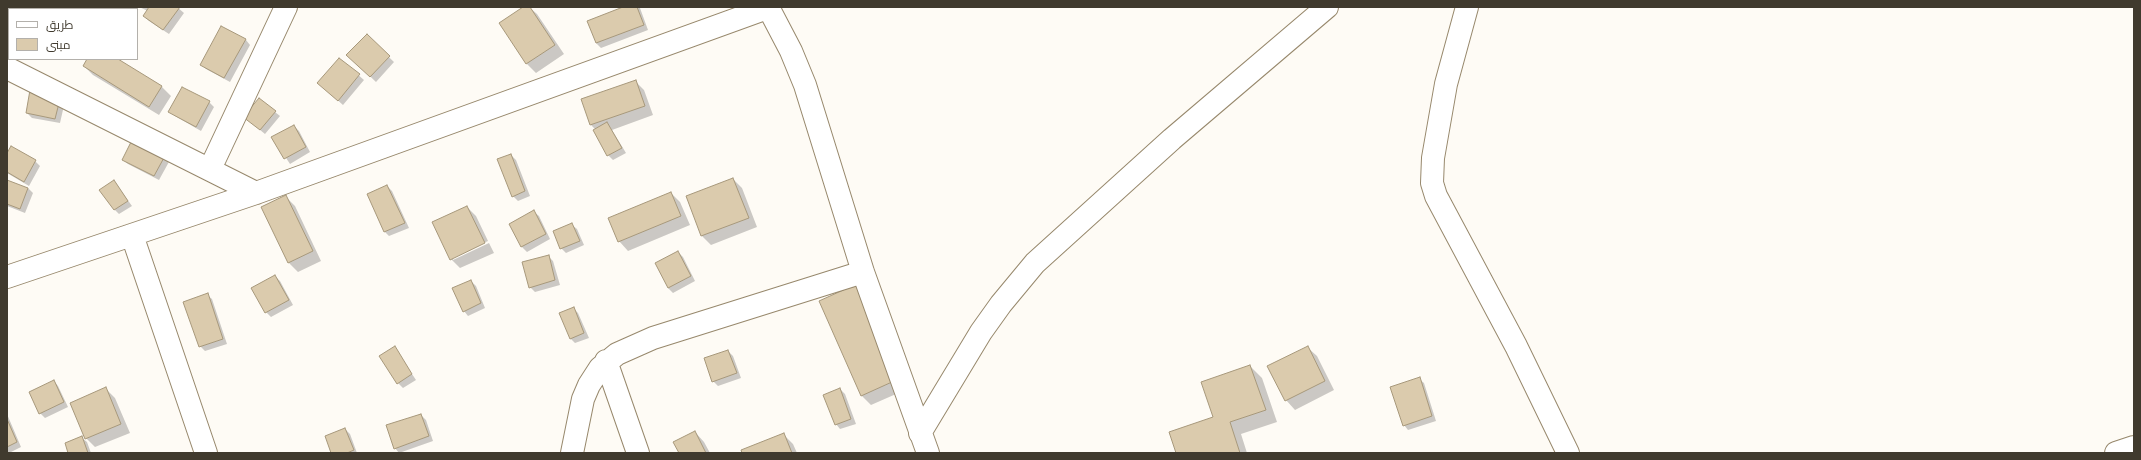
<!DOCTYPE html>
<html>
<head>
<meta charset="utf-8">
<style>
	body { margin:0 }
	#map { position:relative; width:2141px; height:460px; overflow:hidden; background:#fefbf5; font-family:Lato,Cairo,sans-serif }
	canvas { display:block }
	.frame { position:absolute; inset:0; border:8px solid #403a2e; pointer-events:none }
	.legend { position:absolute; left:8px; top:8px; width:130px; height:52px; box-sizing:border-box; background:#fff; border:1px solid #b3b0ab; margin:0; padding:5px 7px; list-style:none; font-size:12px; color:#403a2e }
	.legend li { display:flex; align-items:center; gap:8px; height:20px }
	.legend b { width:20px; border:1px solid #b3b0ab }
</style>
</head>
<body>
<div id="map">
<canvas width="2141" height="460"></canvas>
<div class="frame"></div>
<ul class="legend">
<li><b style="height:5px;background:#fff"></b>طريق</li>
<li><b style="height:11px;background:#dbcbad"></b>مبنى</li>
</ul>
</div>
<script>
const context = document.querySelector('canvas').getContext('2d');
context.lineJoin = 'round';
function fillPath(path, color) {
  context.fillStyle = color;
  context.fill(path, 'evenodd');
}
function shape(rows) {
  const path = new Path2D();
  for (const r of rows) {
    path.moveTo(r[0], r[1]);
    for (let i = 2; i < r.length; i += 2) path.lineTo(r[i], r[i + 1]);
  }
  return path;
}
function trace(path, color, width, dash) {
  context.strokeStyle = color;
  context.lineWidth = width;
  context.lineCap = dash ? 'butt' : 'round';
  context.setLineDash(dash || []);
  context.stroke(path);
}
fillPath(shape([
	[32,7,78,7,77,9,31,9],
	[139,7,177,7,184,13,169,34,149,21,144,16,148,11],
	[524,7,529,7,537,14,564,54,536,73,527,64,500,23],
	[626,7,640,8,648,30,601,48,596,43,588,21],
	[222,28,246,40,250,45,230,82,206,69,201,64],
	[367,36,394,62,376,82,348,55],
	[88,59,116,59,162,87,171,96,159,115,93,75,84,66],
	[340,59,364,80,343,105,324,88],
	[635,81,644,90,653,115,612,130,626,153,613,160,608,155,596,130,591,125],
	[65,101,60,123,32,118,27,113],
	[209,102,214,107,201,131,175,116,170,112],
	[275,112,280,116,265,134,244,117],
	[294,126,299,131,310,152,290,164,273,138],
	[11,148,35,161,40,166,29,186,7,173,7,155],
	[165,155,170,160,159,180,128,164,123,160],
	[511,155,516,160,530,196,518,201,513,196],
	[733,179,742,188,757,227,711,245,702,236],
	[7,181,28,188,33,193,25,213,7,206],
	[114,181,132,206,119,214,114,209],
	[387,186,392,191,409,228,389,236,384,231],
	[671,193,680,202,690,225,628,251,619,241],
	[286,197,295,206,321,261,298,272,289,263,263,208],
	[467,207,476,216,488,241,453,257,453,260,489,243,494,253,460,268,451,259],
	[534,212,539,216,550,239,527,252,522,247,510,224],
	[572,225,577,229,584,245,566,253,561,248],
	[678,252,683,257,695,281,673,293,668,288,656,263],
	[548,256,553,261,560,285,535,292,530,287],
	[275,276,280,281,293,305,271,317,266,312],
	[471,281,476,286,485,308,468,316,464,311],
	[207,295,212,299,227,344,205,351,200,346],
	[820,301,912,387,871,405,862,396],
	[573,308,578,313,589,338,575,343,570,338],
	[394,347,416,380,403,388,398,383],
	[1307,347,1317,356,1334,390,1295,410,1286,400],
	[728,351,733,356,741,378,718,386,713,381],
	[1250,366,1262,378,1277,422,1241,434,1247,453,1178,453,1214,418],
	[1419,379,1424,383,1436,421,1408,430,1404,425],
	[54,381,58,386,68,407,45,418,40,413],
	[106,389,115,398,130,433,95,447,86,438],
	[840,389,845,394,856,424,840,429,836,424],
	[7,414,21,447,9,453,7,453],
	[421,415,426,420,433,441,399,453,395,448],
	[345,429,350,434,357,453,332,453],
	[695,432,704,442,710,453,680,453],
	[784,435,793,444,797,453,744,453],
	[82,438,87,442,91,453,69,453]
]), '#0003');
const building = shape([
	[31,7,64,7,63,9,30,9,31,7],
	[149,7,180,7,163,30,143,16,149,7],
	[523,7,530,7,555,45,526,64,499,23,523,7],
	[623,7,637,7,644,25,596,43,587,21,623,7],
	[221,26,246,39,224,78,200,65,221,26],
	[367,34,390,56,370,77,346,55,367,34],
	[339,58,360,74,338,101,317,83,339,58],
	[87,59,118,59,162,86,149,107,83,66,87,59],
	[636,80,645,106,590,125,581,99,636,80],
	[182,87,210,101,196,127,168,112,182,87],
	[30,90,61,95,55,119,26,113,30,90],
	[259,98,276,111,260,130,243,117,259,98],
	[607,122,622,148,607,156,593,130,607,122],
	[294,125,306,147,284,159,271,137,294,125],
	[133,138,166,154,154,176,122,160,133,138],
	[11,146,36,160,24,182,7,172,7,153,11,146],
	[511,154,525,191,512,197,497,159,511,154],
	[733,178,749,218,701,236,686,196,733,178],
	[7,180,28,188,20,209,7,204,7,180],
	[114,180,128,201,114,210,99,190,114,180],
	[387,185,405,223,384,232,367,194,387,185],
	[671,192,681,216,618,242,608,218,671,192],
	[286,195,313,251,288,263,261,207,286,195],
	[467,206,485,243,450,260,432,222,467,206],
	[534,210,546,234,521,247,509,224,534,210],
	[572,223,580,241,560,249,553,231,572,223],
	[678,251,691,276,668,288,655,263,678,251],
	[549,255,555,280,529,288,522,262,549,255],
	[275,275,289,300,265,313,251,288,275,275],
	[471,280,481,303,463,312,452,288,471,280],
	[861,282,903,377,861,396,819,301,861,282],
	[208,293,223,339,199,347,183,302,208,293],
	[574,307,584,333,570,339,559,313,574,307],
	[395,346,412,374,397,384,379,356,395,346],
	[1308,346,1325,381,1285,401,1267,366,1308,346],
	[728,350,737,373,712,382,704,358,728,350],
	[1250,365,1266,410,1230,422,1240,453,1176,453,1169,432,1213,417,1201,382,1250,365],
	[1420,377,1432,416,1403,426,1390,387,1420,377],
	[54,380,64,402,39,414,29,392,54,380],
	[106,387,121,424,85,439,70,403,106,387],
	[840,388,851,419,835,425,823,395,840,388],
	[421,414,429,436,394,449,386,425,421,414],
	[7,419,17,442,7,447,7,419],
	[345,428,354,450,347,453,331,453,325,436,345,428],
	[695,431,706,453,679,453,673,442,695,431],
	[784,433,792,453,742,453,741,450,784,433],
	[82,436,88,453,68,453,65,443,82,436]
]);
fillPath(building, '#dbcbad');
trace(building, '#a7987b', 1);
const minor = shape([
	[768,7,791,51,805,85,863,272,928,453],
	[1467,7,1446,84,1433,158,1432,183,1436,196,1516,346,1568,453],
	[27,9,28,7],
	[7,68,256,193],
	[210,169,286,7],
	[132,235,206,453],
	[7,277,256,193,770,7],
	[606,361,638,453],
	[920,433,981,332,1001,304,1035,263,1172,139,1327,7],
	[572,453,583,399,589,385,600,368,617,354,653,338,863,272],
	[2116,453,2134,447]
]);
trace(minor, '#97886c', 24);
trace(minor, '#fff', 22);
</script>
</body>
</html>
